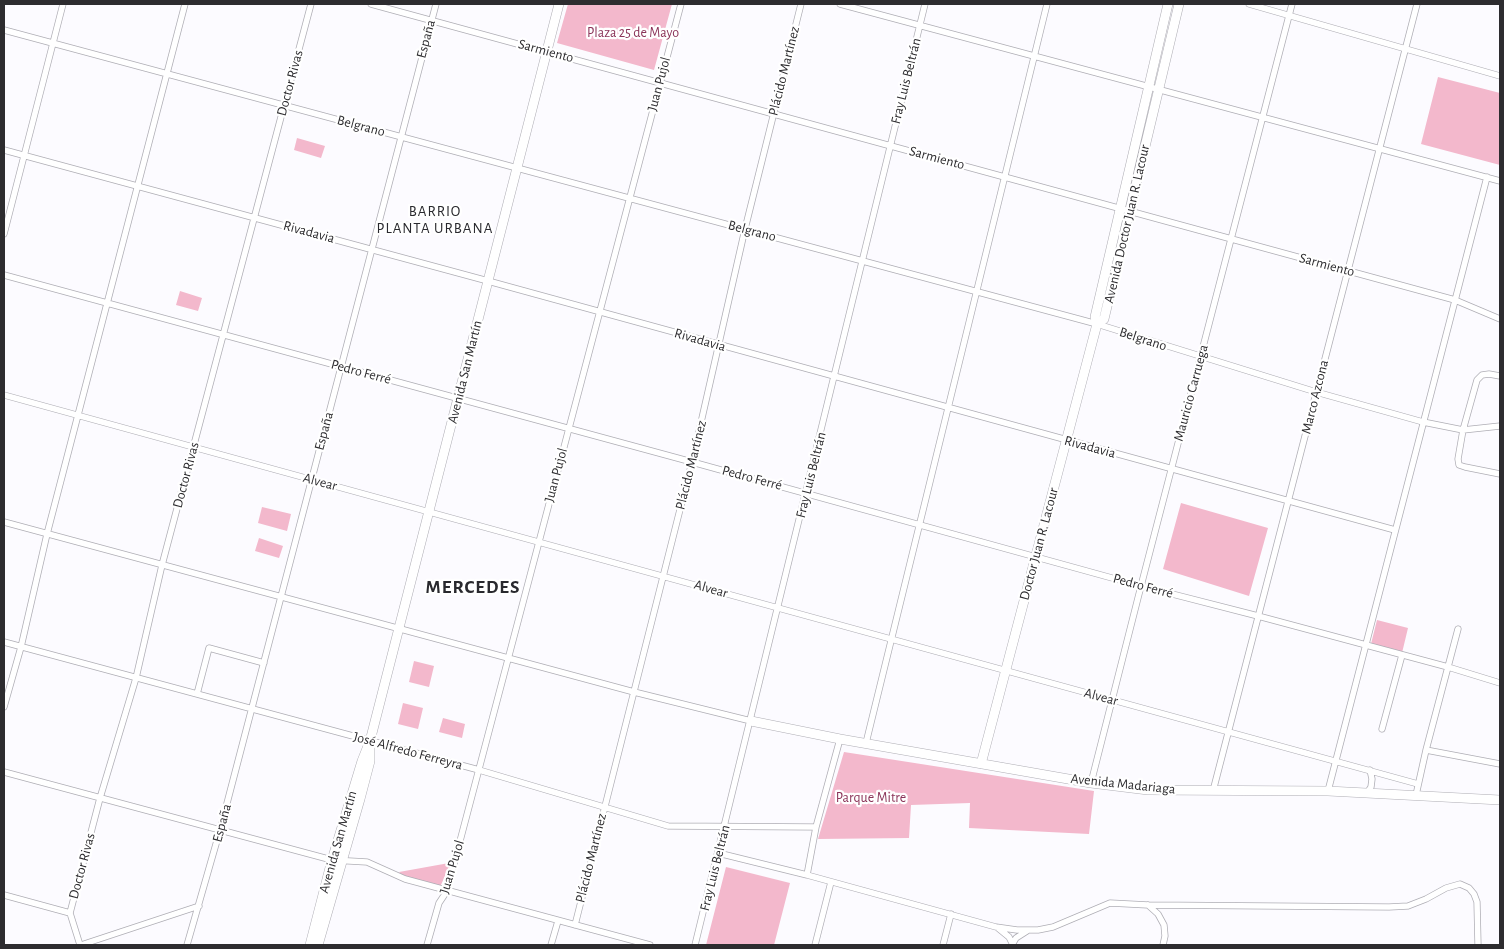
<!DOCTYPE html>
<html>
<head>
<meta charset="utf-8">
<style>
	body { margin:0 }
	#map { position:relative; width:1504px; height:949px; overflow:hidden; background:#fcfbff; font-family:"Alegreya Sans",sans-serif }
	canvas { display:block }
	.frame { position:absolute; inset:0; border:5px solid #2d2c2f; pointer-events:none }
</style>
</head>
<body>
<div id="map">
<canvas width="1504" height="949"></canvas>
<div class="frame"></div>
</div>
<script>
const context = document.querySelector('canvas').getContext('2d');
context.lineJoin = 'round';
function fillPath(path, color) {
  context.fillStyle = color;
  context.fill(path, 'evenodd');
}
function shape(rows) {
  const path = new Path2D();
  for (const r of rows) {
    path.moveTo(r[0], r[1]);
    for (let i = 2; i < r.length; i += 2) path.lineTo(r[i], r[i + 1]);
  }
  return path;
}
function trace(path, color, width, dash) {
  context.strokeStyle = color;
  context.lineWidth = width;
  context.lineCap = dash ? 'butt' : 'round';
  context.setLineDash(dash || []);
  context.stroke(path);
}
function drawText(font, color, halo, rows, align = 'center') {
  context.font = font + ' "Alegreya Sans",sans-serif';
  context.lineWidth = 4.5;
  context.setLineDash([]);
  context.textBaseline = 'middle';
  context.strokeStyle = halo;
  context.fillStyle = color;
  for (const [text, x, y, turn = 0] of rows) {
    context.save();
    context.translate(x, y);
    context.rotate((+turn || 0) * Math.PI / 180);
    context.textAlign = isNaN(turn) ? turn : align;
    if (halo) context.strokeText(text, 0, 0);
    context.fillText(text, 0, 0);
    context.restore();
  }
}
fillPath(shape([
	[568,4,672,4,654,70,557,43],
	[1438,77,1500,93,1500,165,1421,144],
	[297,138,325,146,321,158,294,150],
	[180,291,202,298,198,311,176,305],
	[1181,503,1268,528,1249,596,1163,569],
	[262,507,291,514,287,531,258,523],
	[259,538,283,546,279,558,255,551],
	[1377,620,1408,628,1402,653,1371,644],
	[414,661,434,666,429,687,409,682],
	[403,703,423,708,418,729,398,724],
	[443,718,465,724,462,738,439,732],
	[844,752,1094,791,1089,834,969,828,970,803,911,805,909,838,818,839],
	[449,863,450,865,440,887,405,879,399,872],
	[726,867,790,883,774,945,706,945]
]), '#f3b8cc');
const street = shape([
	[371,4,1455,300,1500,319],
	[840,4,1500,181],
	[1249,4,1500,76],
	[4,30,1097,324,1316,392,1423,422,1463,430,1500,426],
	[4,150,488,281,1395,530],
	[4,234,63,4],
	[4,275,692,462,1141,586,1258,616,1448,667,1500,683],
	[1500,376,1489,374,1482,375,1477,380,1463,430,1458,459,1459,465,1465,467,1500,474],
	[4,395,1418,784],
	[4,522,634,692,751,721],
	[4,642,479,770,668,826,816,827],
	[197,694,209,648,264,663],
	[4,707,21,647,47,534,185,4],
	[1382,729,1402,655],
	[866,743,1047,4],
	[1426,750,1500,764],
	[4,772,332,860,367,862,405,879,650,945],
	[1091,783,1141,586,1292,4],
	[1213,791,1417,4],
	[1328,791,1487,177],
	[1367,793,1371,787,1372,779,1370,770],
	[1416,795,1426,750,1458,629],
	[718,853,807,875,996,927,1017,930,1038,930,1053,927,1110,903,1148,905,1389,907,1408,906,1426,899,1446,888,1460,884,1469,888,1474,894,1477,902,1478,945],
	[807,875,816,827,840,739],
	[4,895,70,913],
	[1148,905,1158,914,1164,925,1165,936,1163,945],
	[575,925,692,462,745,229,801,4],
	[998,928,1009,937,1013,945],
	[80,945,70,913,100,798,136,678,162,565,311,4],
	[81,945,199,906],
	[187,945,220,830,436,4],
	[427,945,439,903,447,891,455,860,681,4],
	[551,945,558,921],
	[695,945,925,4],
	[815,945,831,882],
	[943,945,951,914],
	[1012,945,1016,938,1027,931]
]);
const secondary = shape([
	[1097,324,1104,319,1179,4],
	[1097,324,1095,317,1168,4],
	[751,721,840,739,1091,783,1148,790,1328,791,1500,800],
	[981,764,1097,324],
	[310,945,332,860,362,761,370,741,559,4],
	[318,945,360,799,370,761,370,746]
]);
trace(street, '#afaeb5', 7);
trace(secondary, '#afaeb5', 10);
trace(street, '#fff', 5.5);
trace(secondary, '#fff', 9);
drawText('14px', '#8b3459', '#fff', [
	["Plaza 25 de Mayo",633,33],
	["Parque Mitre",871,798]
]);
drawText('14px', '#2d2c2f', '#fff', [
	["España",426,39,-75],
	["Sarmiento",546,51,15],
	["Plácido Martínez",784,71,-76],
	["Fray Luis Beltrán",906,81,-76],
	["Doctor Rivas",290,83,-75],
	["Juan Pujol",659,84,-75],
	["Belgrano",361,126,15],
	["Sarmiento",937,158,15],
	["Avenida Doctor Juan R. Lacour",1127,224,-77],
	["Belgrano",752,231,15],
	["Rivadavia",309,232,15],
	["Sarmiento",1327,265,15],
	["Belgrano",1143,339,18],
	["Rivadavia",700,340,16],
	["Pedro Ferré",361,372,15],
	["Avenida San Martín",465,372,-76],
	["Mauricio Carruega",1191,393,-75],
	["Marco Azcona",1315,397,-76],
	["España",324,431,-75],
	["Rivadavia",1090,447,15],
	["Plácido Martínez",691,465,-76],
	["Doctor Rivas",186,475,-75],
	["Juan Pujol",556,475,-75],
	["Fray Luis Beltrán",811,475,-76],
	["Pedro Ferré",752,478,15],
	["Alvear",320,482,15],
	["Doctor Juan R. Lacour",1039,544,-75],
	["Pedro Ferré",1143,586,15],
	["Alvear",711,589,16],
	["Alvear",1101,697,15],
	["José Alfredo Ferreyra",408,751,15],
	["Avenida Madariaga",1123,784,6],
	["España",222,823,-75],
	["Avenida San Martín",338,842,-74],
	["Plácido Martínez",591,858,-76],
	["Doctor Rivas",82,866,-75],
	["Juan Pujol",452,867,-73],
	["Fray Luis Beltrán",715,868,-76]
]);
context.letterSpacing = '1px';
drawText('15px', '#29292e', '#fff', [
	["BARRIO",435,211],
	["PLANTA URBANA",435,228]
]);
context.letterSpacing = '0px';
context.letterSpacing = '1px';
drawText('bold 19px', '#29292e', '#fff', [
	["MERCEDES",473,587]
]);
context.letterSpacing = '0px';
</script>
</body>
</html>
